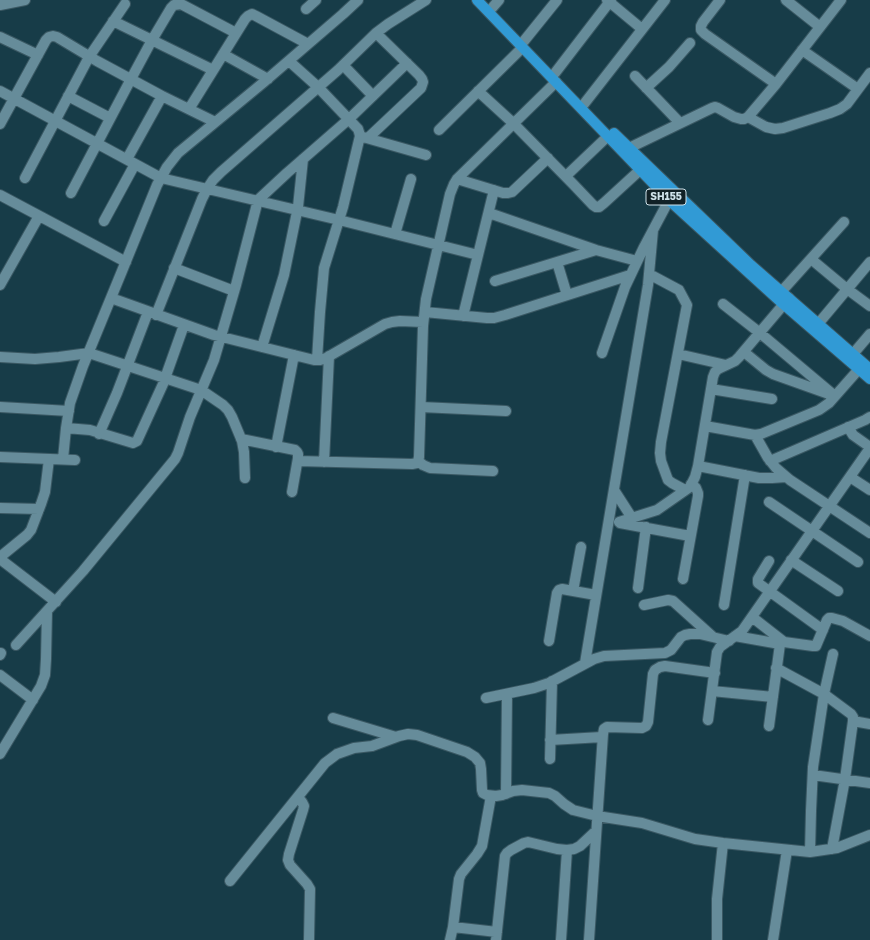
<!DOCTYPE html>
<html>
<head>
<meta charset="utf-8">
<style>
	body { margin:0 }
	canvas { display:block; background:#173c48 }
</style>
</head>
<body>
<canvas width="870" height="940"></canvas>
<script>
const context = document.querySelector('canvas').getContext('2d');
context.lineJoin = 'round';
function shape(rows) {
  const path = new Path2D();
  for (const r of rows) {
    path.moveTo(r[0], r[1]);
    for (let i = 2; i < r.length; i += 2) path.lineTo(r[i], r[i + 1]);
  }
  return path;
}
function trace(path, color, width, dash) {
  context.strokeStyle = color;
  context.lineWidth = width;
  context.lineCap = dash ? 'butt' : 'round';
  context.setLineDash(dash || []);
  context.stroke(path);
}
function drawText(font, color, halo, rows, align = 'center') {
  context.font = font + ' "Golos Text",sans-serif';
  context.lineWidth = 3;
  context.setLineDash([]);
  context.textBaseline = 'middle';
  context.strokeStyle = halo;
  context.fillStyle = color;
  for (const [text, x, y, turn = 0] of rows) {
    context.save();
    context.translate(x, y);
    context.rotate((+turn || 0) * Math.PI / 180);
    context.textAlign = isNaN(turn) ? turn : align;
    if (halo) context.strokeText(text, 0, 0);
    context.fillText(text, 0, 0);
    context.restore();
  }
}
const minor = shape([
	[607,0,642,29],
	[720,0,703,22,701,26,701,30,705,34,776,84],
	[786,0,820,27],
	[0,5,25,0],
	[492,8,499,0],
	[306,9,316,0],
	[113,21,213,70],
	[0,37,38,55],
	[524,41,557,0],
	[802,50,858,89],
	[223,54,268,79],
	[289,61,318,87,358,129,359,132,360,136,343,207,324,268,320,312,317,360],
	[343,65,373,96],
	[555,73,611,0],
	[635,76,680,123],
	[646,88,669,67,690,43],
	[0,91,161,178,339,220,478,255],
	[478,91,513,123,573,184,593,205,596,207,599,207,604,203,640,170],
	[68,96,110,118],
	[584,104,665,0],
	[189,109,245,19,248,16,252,14,256,16,308,44],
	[748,117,766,127,775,129,783,128,830,113,840,109,847,104,870,73],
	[0,124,46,40,49,37,53,36,57,37,97,61,162,96,215,122],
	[439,130,522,48],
	[363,137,426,155],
	[368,138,421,88,423,82,422,79,419,75,376,33],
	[629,148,712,108,715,107,718,108,734,117,741,119,744,119,748,117,776,84,841,0],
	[127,159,162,96],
	[566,176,608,136],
	[25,178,89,57,125,4],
	[457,179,503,193,508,193,512,192,548,158],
	[71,193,131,79,152,40,171,8,174,5,181,4,236,33],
	[0,195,126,262],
	[489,213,596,250,637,261],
	[104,221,135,164],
	[395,234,411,179],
	[811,259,847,289,870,306],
	[557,262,567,295],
	[174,268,234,291],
	[649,274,679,290,687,305,661,442,660,453,661,461,668,480,672,483,685,490],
	[495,281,596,250],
	[0,285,39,216],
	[781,292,844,222],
	[111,298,214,335,314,360,320,360,326,358,385,324,392,322,400,321,423,322],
	[723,304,760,333,835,396],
	[425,312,487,318,494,318,505,315,630,275],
	[156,315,202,199,207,189,213,180,221,172,338,70,376,33,388,24,426,0],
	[463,316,494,190],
	[818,324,870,262],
	[262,347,284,275,298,207,303,159],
	[744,352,766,370,773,374,829,394],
	[602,353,625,287,644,247,669,200],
	[678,354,726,365],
	[853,354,870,334],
	[0,357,35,359,59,357,89,353,201,390,223,405,228,410,232,417,242,441,244,452,245,478],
	[711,389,772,399],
	[0,407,69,411],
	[421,407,506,411],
	[705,426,755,435,761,434,819,410,829,403,859,369],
	[848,427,853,435,870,447],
	[66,428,90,430,133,443,137,441,163,384,184,325],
	[99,434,117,393,148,312],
	[755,435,768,458,776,468,790,480,870,533],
	[241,439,295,450,297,452,298,454,298,458,292,492],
	[276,447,294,355],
	[0,457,75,460],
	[63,459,66,428,70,403,83,366,122,271,157,185,167,167,178,153,264,82,343,14,358,0],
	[298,461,412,464,417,463,418,461,419,457,423,326,426,299,450,194,454,184,457,179,556,82],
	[418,461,423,465,430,468,493,471],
	[770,461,865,420,870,417],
	[324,462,329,356],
	[698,466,759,478,772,478,786,477],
	[850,477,870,490],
	[614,490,632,518],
	[769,502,858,562],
	[0,508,39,509],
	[619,522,657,510,690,487,695,477,698,466,713,377,715,372,718,369,735,361,739,357,789,298],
	[620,523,690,536],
	[0,557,27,535,31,530,41,504,45,492,49,459],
	[0,559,56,602],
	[791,560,838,591],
	[769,561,758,579,758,583,823,630],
	[683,579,698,496,698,493,696,488,691,484],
	[638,588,646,527],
	[573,591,581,547],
	[644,605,668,600,673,601,713,637],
	[724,605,745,475],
	[752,617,784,642],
	[735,636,780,644],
	[549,641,557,593,559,590,562,589,596,595],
	[16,645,83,571,175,459,178,453,190,417,214,360,236,285,258,200,287,173,349,119,407,63],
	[0,655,1,653],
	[585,663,648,285,653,230],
	[776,668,824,694,851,714,853,717,853,721,845,779,832,849],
	[0,675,33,700],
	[712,691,773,697],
	[486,698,534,688,549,683,594,659,604,656,665,653,671,650,681,637,685,635,690,634,700,634,729,641],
	[333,718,396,737],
	[708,720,717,652,720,647,742,631,870,448],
	[853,721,870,724],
	[769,726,780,644,781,642,784,642,813,646,816,646,827,620,829,618,832,618,843,621,870,636],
	[550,740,602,737],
	[0,754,41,686,45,675,46,659,47,611],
	[550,759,552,681],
	[813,775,870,783],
	[506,794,507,694],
	[298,797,302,802,304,806,303,810,289,854,288,860,290,865,307,884,310,889,309,940],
	[810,852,811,811,813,767,824,694,833,654],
	[230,881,325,763,337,754,354,748,372,746,399,736,408,734,417,735,467,752,475,757,480,763,481,769,482,790,483,793,487,795,496,796,502,795,513,791,522,790,549,793,555,796,564,804,573,810,597,816,642,823,695,839,723,843,810,852,837,848,870,835],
	[453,927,497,932],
	[450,940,453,927,459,879,461,874,477,854,482,846,491,796],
	[496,940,505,856,507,853,511,850,524,843,528,842,557,849,567,850,574,849,580,846,596,831],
	[561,940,567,850],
	[589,940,603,734,604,729,607,727,642,728,646,726,648,722,653,674,655,670,660,667,665,666,715,673],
	[717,940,717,899,723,843],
	[773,940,787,850]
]);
const major = shape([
	[477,0,671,202,783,304,870,379],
	[614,133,751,265,870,369]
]);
trace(minor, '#3a5863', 12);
trace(major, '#3a5863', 12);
trace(minor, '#668c9a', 10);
trace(major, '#319ad5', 10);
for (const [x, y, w] of [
	[666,197,40]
]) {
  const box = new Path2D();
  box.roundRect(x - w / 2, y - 8, w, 16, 3);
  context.fillStyle = '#112126';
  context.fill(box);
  trace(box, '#cfe2ea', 1);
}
drawText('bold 10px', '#cfe2ea', null, [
	["SH155",666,197]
]);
</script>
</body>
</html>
